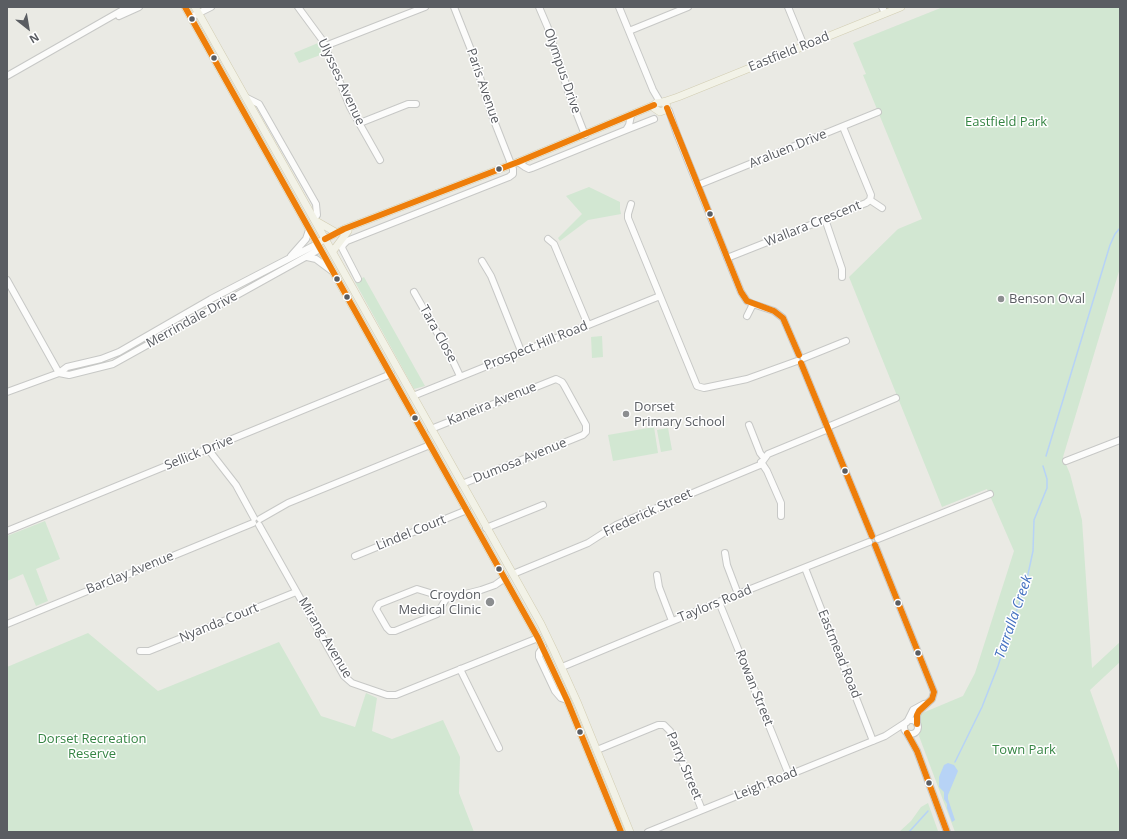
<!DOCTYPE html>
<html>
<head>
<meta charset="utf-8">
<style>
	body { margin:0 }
	#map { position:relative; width:1127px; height:839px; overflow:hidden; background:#eaeae4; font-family:"Open Sans",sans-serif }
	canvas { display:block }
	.frame { position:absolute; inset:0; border:8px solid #5a5d62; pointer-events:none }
	.north { position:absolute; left:8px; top:8px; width:40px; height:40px; -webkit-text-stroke:3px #fff; paint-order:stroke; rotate:149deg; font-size:11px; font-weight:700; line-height:16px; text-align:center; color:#5a5d62 }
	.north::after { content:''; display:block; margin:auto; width:14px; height:18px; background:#5a5d62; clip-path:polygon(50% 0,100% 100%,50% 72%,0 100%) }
</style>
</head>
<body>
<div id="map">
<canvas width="1127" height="839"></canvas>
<div class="frame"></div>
<div class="north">N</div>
</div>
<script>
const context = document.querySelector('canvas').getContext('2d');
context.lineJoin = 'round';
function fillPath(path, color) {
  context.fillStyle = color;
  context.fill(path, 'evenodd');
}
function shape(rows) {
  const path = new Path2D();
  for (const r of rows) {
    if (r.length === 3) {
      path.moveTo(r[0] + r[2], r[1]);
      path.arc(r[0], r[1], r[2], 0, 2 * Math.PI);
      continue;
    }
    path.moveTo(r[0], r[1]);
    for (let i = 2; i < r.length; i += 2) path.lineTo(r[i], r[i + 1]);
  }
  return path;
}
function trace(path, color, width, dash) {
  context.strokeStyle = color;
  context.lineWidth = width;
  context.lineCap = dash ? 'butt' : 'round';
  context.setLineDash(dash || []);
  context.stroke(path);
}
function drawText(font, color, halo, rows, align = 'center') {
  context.font = font + ' "Open Sans",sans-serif';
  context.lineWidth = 3;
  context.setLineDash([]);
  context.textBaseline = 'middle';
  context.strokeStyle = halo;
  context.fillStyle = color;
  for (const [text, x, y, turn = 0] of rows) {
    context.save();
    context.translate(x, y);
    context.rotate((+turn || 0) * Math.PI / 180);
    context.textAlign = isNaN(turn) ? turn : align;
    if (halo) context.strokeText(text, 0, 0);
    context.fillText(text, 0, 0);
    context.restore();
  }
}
fillPath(shape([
	[943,7,1120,7,1120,268,1063,457,1070,474,1082,520,1092,668,1120,642,1120,662,1090,690,1120,774,1120,832,955,832,919,736,920,727,920,714,963,696,975,673,1014,551,987,489,942,507,849,277,898,229,922,219,863,75,866,74,853,43],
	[318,43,323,54,299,63,294,53],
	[589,187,620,202,620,209,621,214,588,220,560,241,558,238,582,214,566,196],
	[364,277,425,386,414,389,355,282],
	[602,336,603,357,592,358,591,337],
	[654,427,658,453,613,461,608,435],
	[668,428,672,450,661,452,657,430],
	[45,521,60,559,36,569,48,601,36,606,23,574,7,581,7,536],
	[88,633,158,691,279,642,321,716,355,727,366,693,377,698,372,731,392,739,443,720,460,757,459,793,474,832,7,832,7,667],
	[928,803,938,831,899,832,911,821,921,807]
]), '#d2e7d2');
fillPath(shape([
	[948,763,954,765,958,771,948,795,948,799,955,820,952,822,947,808,947,804,944,799,944,792,939,787,939,777,944,765]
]), '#b7d3f6');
trace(shape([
	[1046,456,1110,245,1115,234,1120,228],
	[955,762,982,707,998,666,1009,631,1025,588,1033,551,1034,520,1047,488,1047,479,1043,466],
	[909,832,928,811]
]), '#b7d3f6', 1.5);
const minor = shape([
	[298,7,323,41,350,107,380,160],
	[539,7,548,28,569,94,585,135],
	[619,7,653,90,660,102],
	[788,7,804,46],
	[882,7,885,13],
	[119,16,139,7],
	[191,17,211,7],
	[629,31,688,7],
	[325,46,425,7],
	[7,76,128,7],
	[247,98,259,104,316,204,317,215,314,219],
	[667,108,669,111,677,134,741,292,747,301,753,304,774,311,783,318,799,355],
	[360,123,408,104,416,104],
	[626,130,654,119],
	[518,162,525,167,529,169,532,168,626,130,629,125,631,116],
	[698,185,878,112],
	[870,200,882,208],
	[631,204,628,214,628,218,697,386,704,388,747,379,797,361],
	[825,219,842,269,842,277],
	[548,239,554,244,588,325],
	[291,256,306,239,309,230],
	[307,257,316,259,332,271],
	[727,258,866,203,870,200,871,195,843,127],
	[482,261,491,276,521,351],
	[358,279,342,248,343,245,347,241,509,177,513,174,513,169,491,113,473,55,454,7],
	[7,280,59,373],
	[414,292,451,357,460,376],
	[747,316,753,304],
	[804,358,846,341],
	[801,363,872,536],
	[59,373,69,375,113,364,320,249],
	[7,392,59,373,67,367,101,359,119,352,211,299,317,244],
	[413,396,660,296],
	[749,425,760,453,764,458],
	[431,429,556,379,562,382,564,385,586,425,586,432,583,435,462,484],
	[208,449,236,485,254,518],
	[1066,461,1120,440],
	[761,462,767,471,781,503,781,516],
	[260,519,288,503,430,445],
	[259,525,344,676,352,683,387,695,396,695,538,638],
	[486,528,543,505],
	[7,531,391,374],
	[878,539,990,494],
	[875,545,934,692,932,699,919,711,917,715,917,724],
	[725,553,727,565,738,594],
	[355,556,467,510],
	[805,568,873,741],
	[513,574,588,543,616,525,755,467,760,465,768,454,826,430,830,426,896,398],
	[657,575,659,587,672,621],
	[446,599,440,596,417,589,379,604,376,609,387,628,390,631,395,631,437,614,446,599,481,590,495,585,505,578],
	[719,602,789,775],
	[7,624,253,523],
	[543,647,539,653,539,657,555,691,561,698,567,700],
	[140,651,149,651,296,592],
	[562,667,738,594,869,542],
	[460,669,499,748],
	[911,727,7],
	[907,722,913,710,924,704],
	[907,733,917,751,947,832],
	[597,750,658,725,664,725,670,731,702,810],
	[648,832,885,736,905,723]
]);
const major = shape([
	[185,7,538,638,567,700,621,832],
	[195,7,541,624,554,651,578,704,630,832],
	[663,102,667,106,665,110,660,112,654,108,654,105,656,103,663,102,678,97,901,7],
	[316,221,337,233],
	[321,241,344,229,518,162,654,105],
	[333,251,348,231]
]);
trace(minor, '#c7c8c6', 8);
trace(major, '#d2cdb2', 8);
trace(minor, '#fcfcfb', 6);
trace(major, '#f2f2e7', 7);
trace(shape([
	[185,7,538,638,567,700,621,832],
	[667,108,741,292,747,301,774,311,783,318,799,355],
	[325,239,344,229,518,162,654,105],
	[801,363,872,536],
	[875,545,934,692,932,699,919,711,917,715,917,724],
	[907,733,917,751,947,832]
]), '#ee7e0a', 6);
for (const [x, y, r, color] of [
	[192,19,3.5,"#5a5d62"],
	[214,58,3.5,"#5a5d62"],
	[499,169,3.5,"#5a5d62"],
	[710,214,3.5,"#5a5d62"],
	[337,279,3.5,"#5a5d62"],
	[347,297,3.5,"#5a5d62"],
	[1001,299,4,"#8c8e90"],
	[626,414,4,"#8c8e90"],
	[415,418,3.5,"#5a5d62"],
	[845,471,3.5,"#5a5d62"],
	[499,569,3.5,"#5a5d62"],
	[490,602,5,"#8c8e90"],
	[898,603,3.5,"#5a5d62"],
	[918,653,3.5,"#5a5d62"],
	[580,732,3.5,"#5a5d62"],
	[929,783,3.5,"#5a5d62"]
]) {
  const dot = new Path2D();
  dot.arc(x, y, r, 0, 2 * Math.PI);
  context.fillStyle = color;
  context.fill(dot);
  trace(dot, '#fff', 1.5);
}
drawText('13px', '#5a5d62', '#fff', [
	["Eastfield Road",789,52,-22],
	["Olympus Drive",562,71,71],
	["Ulysses Avenue",341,82,65],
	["Paris Avenue",483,86,71],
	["Araluen Drive",788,149,-22],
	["Wallara Crescent",813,224,-22],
	["Merrindale Drive",192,320,-29],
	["Tara Close",438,334,61],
	["Prospect Hill Road",536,346,-22],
	["Kaneira Avenue",492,404,-22],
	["Sellick Drive",199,453,-22],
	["Dumosa Avenue",520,461,-22],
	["Frederick Street",648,513,-25],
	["Lindel Court",411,533,-22],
	["Barclay Avenue",130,573,-22],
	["Taylors Road",715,604,-22],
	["Nyanda Court",219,623,-22],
	["Mirang Avenue",325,638,59],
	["Eastmead Road",839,654,68],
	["Rowan Street",754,688,68],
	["Parry Street",684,766,67],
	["Leigh Road",766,784,-22]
]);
drawText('13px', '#368544', '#fff', [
	["Eastfield Park",1006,122],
	["Dorset Recreation",92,739],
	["Reserve",92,754],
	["Town Park",1024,750]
]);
drawText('13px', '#5a5d62', '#fff', [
	["Benson Oval",1009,299],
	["Dorset",634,407],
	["Primary School",634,422],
	["Croydon",481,595,"right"],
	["Medical Clinic",481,610,"right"]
], 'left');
drawText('italic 14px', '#4471c0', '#fff', [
	["Tarralla Creek",1014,617,-71]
]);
</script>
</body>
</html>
